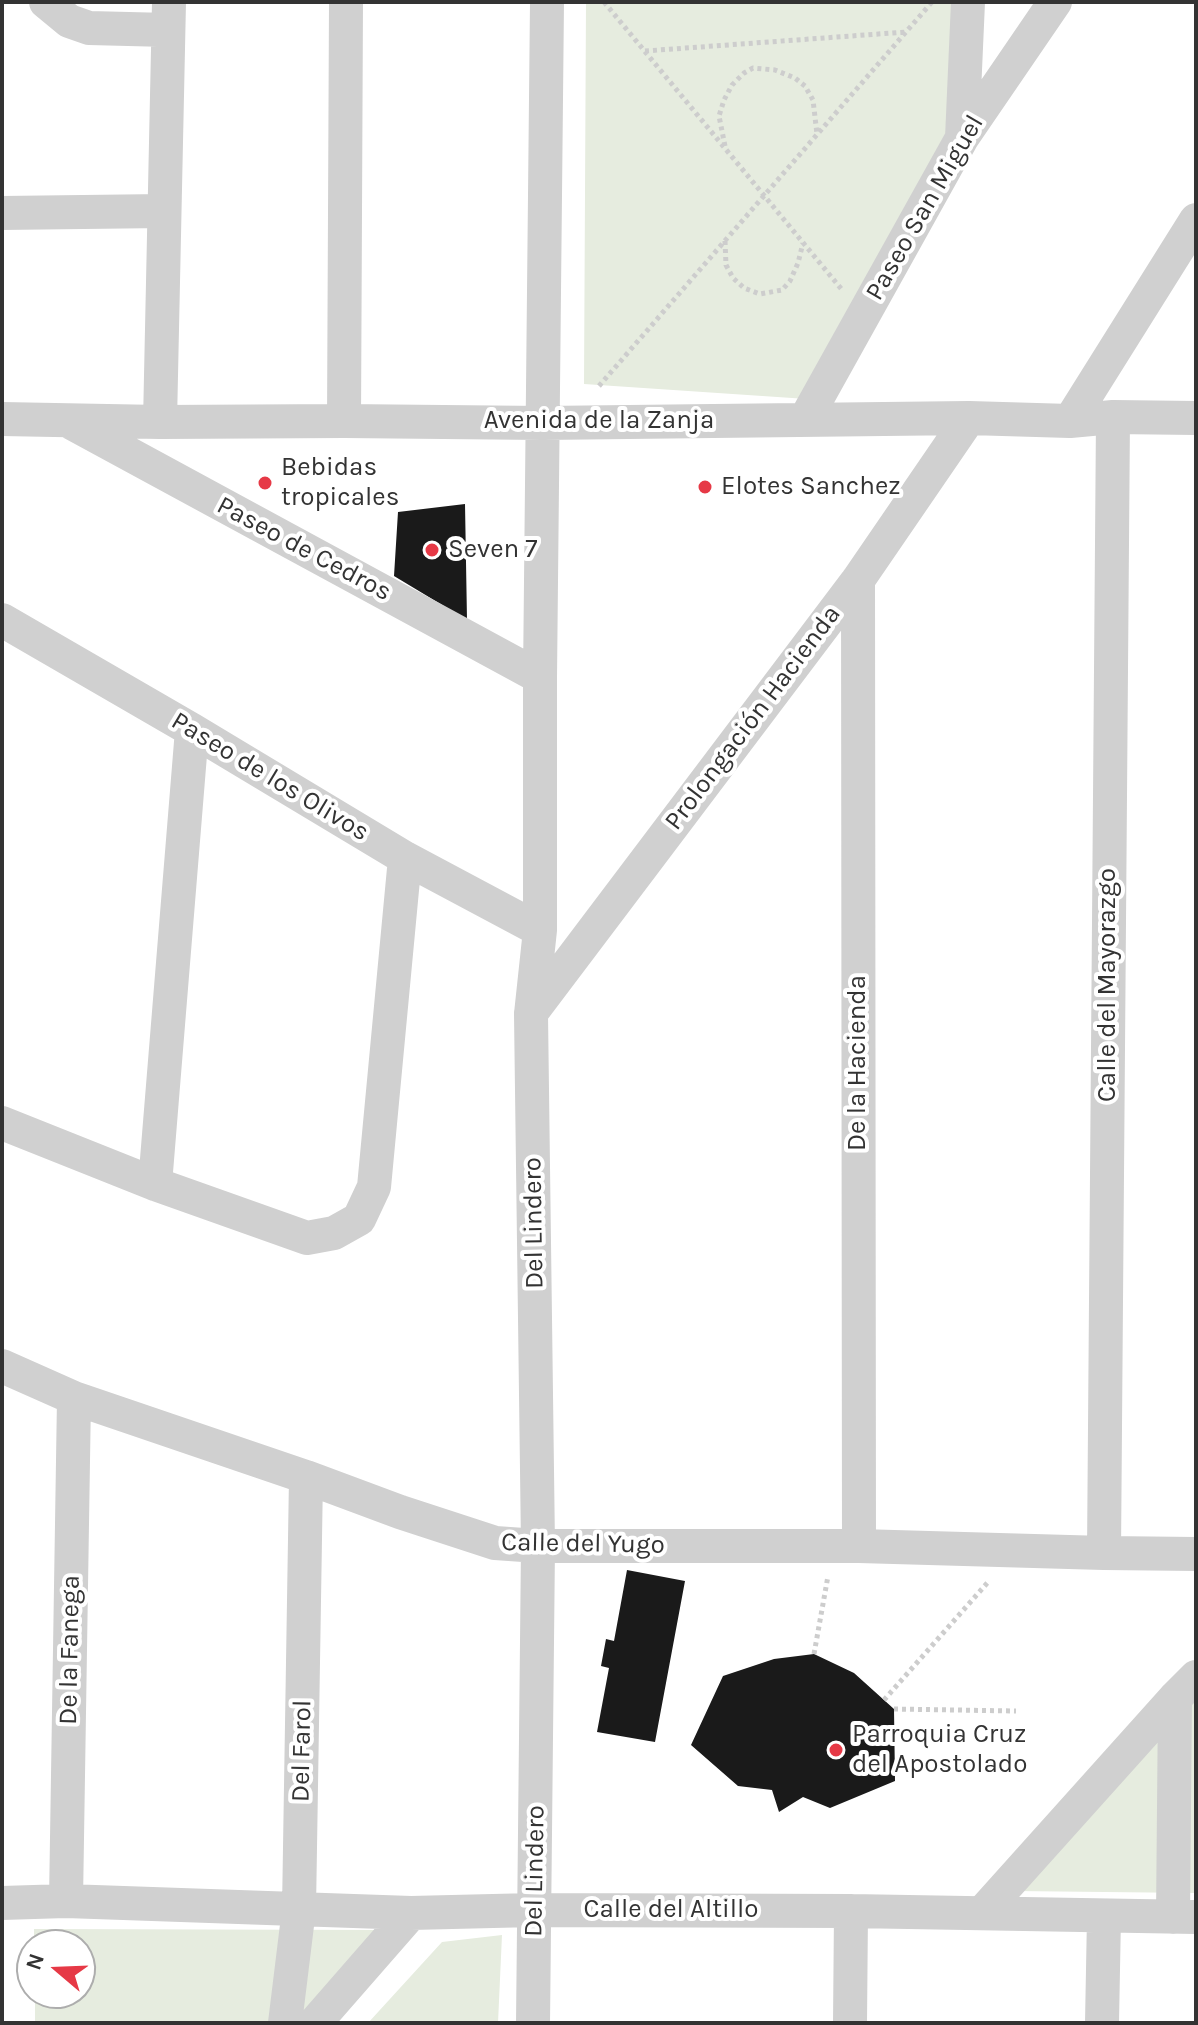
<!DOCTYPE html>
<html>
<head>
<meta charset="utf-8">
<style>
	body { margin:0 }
	#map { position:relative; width:1198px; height:2025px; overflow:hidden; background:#fff; font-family:Karla,sans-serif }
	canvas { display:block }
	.frame { position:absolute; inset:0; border:4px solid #333; pointer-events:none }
	.north { position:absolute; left:16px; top:1929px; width:80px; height:80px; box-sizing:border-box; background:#fff; border:2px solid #adadad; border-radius:50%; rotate:289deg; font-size:22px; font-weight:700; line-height:32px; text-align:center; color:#333 }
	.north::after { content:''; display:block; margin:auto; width:28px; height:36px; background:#e63946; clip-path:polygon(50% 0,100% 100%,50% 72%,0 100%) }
</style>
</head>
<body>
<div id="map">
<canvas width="1198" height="2025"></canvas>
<div class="frame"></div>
<div class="north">N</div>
</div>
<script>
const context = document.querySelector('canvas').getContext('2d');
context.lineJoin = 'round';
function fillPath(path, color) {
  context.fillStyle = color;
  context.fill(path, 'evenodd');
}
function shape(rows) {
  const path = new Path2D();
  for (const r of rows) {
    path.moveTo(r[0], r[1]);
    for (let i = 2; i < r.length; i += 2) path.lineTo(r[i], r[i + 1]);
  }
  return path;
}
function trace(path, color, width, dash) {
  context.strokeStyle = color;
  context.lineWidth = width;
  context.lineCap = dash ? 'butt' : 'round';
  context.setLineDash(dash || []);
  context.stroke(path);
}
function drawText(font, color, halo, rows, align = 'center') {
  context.font = font + ' Karla,sans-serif';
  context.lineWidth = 8;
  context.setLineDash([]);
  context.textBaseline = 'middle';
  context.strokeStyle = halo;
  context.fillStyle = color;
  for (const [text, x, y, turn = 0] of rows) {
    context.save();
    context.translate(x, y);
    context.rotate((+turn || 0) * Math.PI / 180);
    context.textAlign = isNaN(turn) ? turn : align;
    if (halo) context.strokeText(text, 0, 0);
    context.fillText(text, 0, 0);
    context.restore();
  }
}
fillPath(shape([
	[586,2,958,2,955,142,807,399,584,384],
	[1196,1698,1196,1893,1013,1891],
	[34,1929,379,1930,293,2023,35,2023,35,1993,80,1993,80,1945,34,1945],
	[502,1935,498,2023,368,2023,442,1942]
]), '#e6ecdf');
fillPath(shape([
	[465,504,467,620,394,576,398,512],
	[627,1570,685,1581,655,1742,597,1732,609,1668,601,1666,606,1639,614,1641],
	[814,1654,854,1673,894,1709,895,1781,830,1808,803,1797,779,1812,772,1790,738,1786,691,1745,723,1676,774,1659]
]), '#1a1a1a');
trace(shape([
	[604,2,843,291],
	[645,51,906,32],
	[725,146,719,116,724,100,732,85,744,73,753,68,775,70,795,78,805,86,813,100,817,134],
	[725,241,726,265,733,278,744,288,760,294,782,290,790,281,798,263,803,243],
	[599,386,932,2],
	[814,1654,828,1576],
	[884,1700,989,1581],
	[894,1709,1016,1711]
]), '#cdcdcd', 5, [4, 4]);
trace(shape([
	[46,2,69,21,89,28,168,30],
	[962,138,968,2],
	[2,213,164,211],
	[2,419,160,422,344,421,543,423,969,418,1070,421,1113,417,1196,418],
	[805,420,962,138,1055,2],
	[344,421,346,2],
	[1070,421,1196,220],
	[160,422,169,2],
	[72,423,540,677],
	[858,580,859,1546],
	[2,620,192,730,405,858,540,930],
	[531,1013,858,580,969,418],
	[2,1123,155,1184,307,1238,334,1233,359,1219,374,1187,405,858],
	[155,1184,192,730],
	[2,1366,74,1398,306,1477,400,1512,495,1543,538,1546,859,1546,1104,1553,1196,1554],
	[1104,1553,1113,417],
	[66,1901,74,1398],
	[2,1903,66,1901,411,1913,534,1910,851,1911,1196,1917],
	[982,1913,1175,1698,1196,1677],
	[1173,1917,1175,1698],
	[285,2023,299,1909,306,1477],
	[315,2023,411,1913],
	[533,2023,538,1546,531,1014,540,930,540,677,547,2],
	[850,2023,851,1911],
	[1102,2023,1104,1916]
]), '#d0d0d0', 34);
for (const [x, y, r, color] of [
	[265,483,8,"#e63946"],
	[705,487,8,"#e63946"],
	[432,550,8,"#e63946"],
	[836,1750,8,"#e63946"]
]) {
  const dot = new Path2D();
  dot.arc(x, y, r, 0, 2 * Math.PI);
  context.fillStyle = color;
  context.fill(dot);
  trace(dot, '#fff', 3);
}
drawText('26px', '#333', '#fff', [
	["Paseo San Miguel",925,208,-60],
	["Avenida de la Zanja",599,421],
	["Paseo de Cedros",304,549,28],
	["Prolongación Hacienda",753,718,-53],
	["Paseo de los Olivos",270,777,31],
	["Calle del Mayorazgo",1108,985,-90],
	["De la Hacienda",858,1063,-90],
	["Del Lindero",534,1223,-91],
	["Calle del Yugo",583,1544,1],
	["De la Fanega",70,1650,-89],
	["Del Farol",302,1751,-89],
	["Del Lindero",535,1871,-89],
	["Calle del Altillo",671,1910]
]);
drawText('26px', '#333', '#fff', [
	["Bebidas",281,468],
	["tropicales",281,498],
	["Elotes Sanchez",721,487],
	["Seven 7",448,550],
	["Parroquia Cruz",852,1735],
	["del Apostolado",852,1765]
], 'left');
</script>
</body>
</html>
